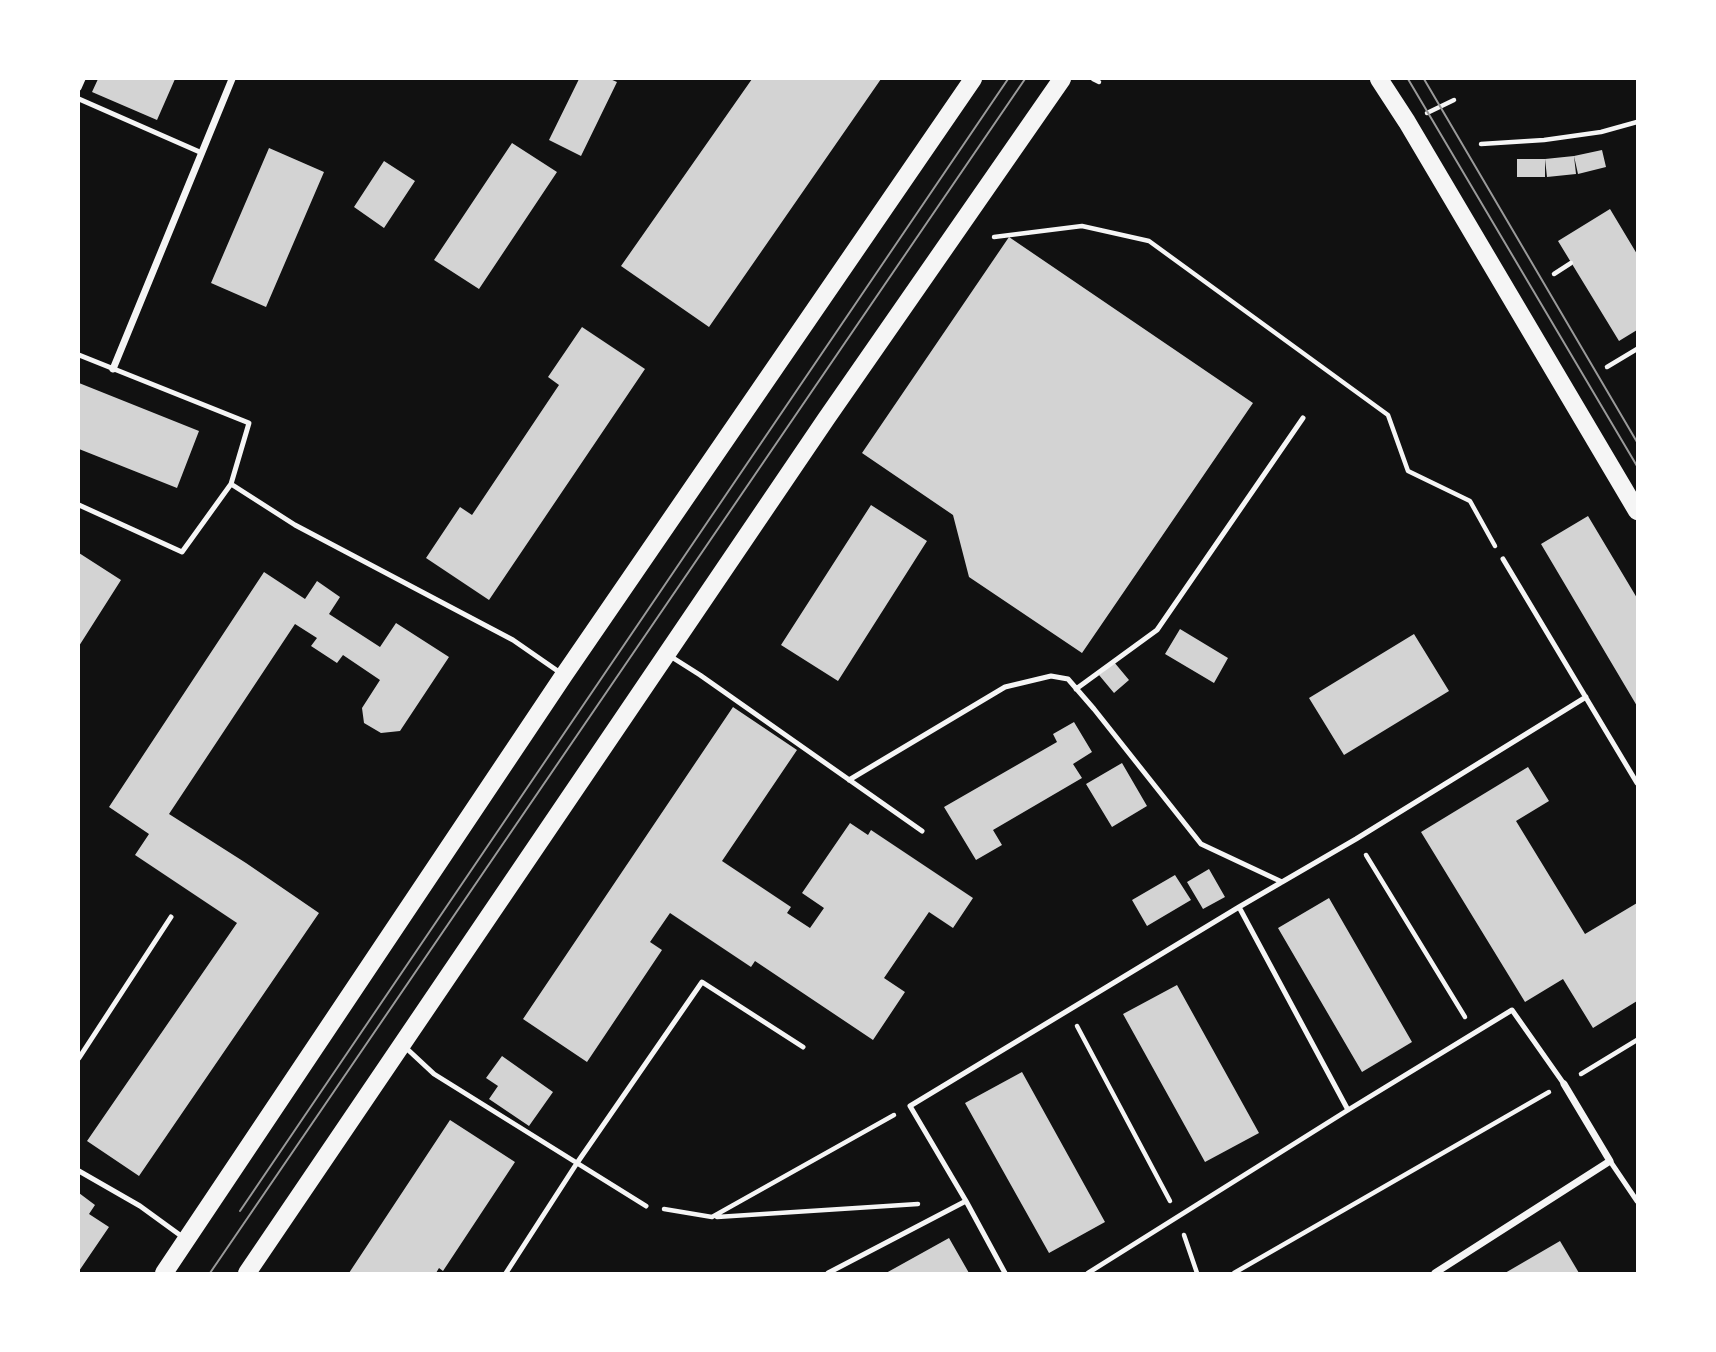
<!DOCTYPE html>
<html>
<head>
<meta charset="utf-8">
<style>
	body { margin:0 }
	#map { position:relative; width:1716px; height:1352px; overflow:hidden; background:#111; font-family:Manrope,sans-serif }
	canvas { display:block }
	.frame { position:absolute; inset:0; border:80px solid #fff; pointer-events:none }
</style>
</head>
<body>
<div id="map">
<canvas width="1716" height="1352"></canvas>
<div class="frame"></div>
</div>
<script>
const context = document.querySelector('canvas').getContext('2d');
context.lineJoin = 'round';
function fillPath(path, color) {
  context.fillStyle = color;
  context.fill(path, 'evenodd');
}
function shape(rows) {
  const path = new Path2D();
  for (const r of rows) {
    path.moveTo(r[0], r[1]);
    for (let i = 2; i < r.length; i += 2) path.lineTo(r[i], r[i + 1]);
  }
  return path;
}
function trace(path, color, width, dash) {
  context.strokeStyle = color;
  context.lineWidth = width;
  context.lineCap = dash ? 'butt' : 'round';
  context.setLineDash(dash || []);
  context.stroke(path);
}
fillPath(shape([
	[98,79,175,79,157,120,92,92],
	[579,79,610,79,617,82,581,156,549,140],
	[752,79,881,79,709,327,621,266],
	[512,143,557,172,479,289,434,260],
	[269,148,324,172,266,307,211,283],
	[1602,150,1606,167,1578,174,1574,156,1576,174,1547,177,1545,159,1574,156],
	[1517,159,1545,159,1545,177,1517,177],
	[384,161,415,181,384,228,354,207],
	[1610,209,1637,254,1637,330,1619,341,1558,241],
	[1009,237,1253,403,1082,653,969,577,953,515,862,453],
	[582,327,645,369,489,600,426,558,460,507,472,515,559,385,548,377],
	[79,383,199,431,177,488,79,449],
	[871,505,927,541,838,681,781,645],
	[1588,516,1637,598,1637,706,1541,544],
	[79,553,121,580,79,646],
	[264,572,305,599,317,581,340,597,329,614,380,647,396,623,449,657,400,731,381,733,364,723,362,708,380,680,343,655,337,663,311,646,317,638,295,624,169,814,246,863,319,913,139,1176,87,1141,237,923,135,855,149,834,109,807],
	[1180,629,1228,658,1214,683,1165,654],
	[1414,634,1449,691,1344,755,1309,698],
	[1114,662,1129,680,1114,693,1099,675],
	[733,707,797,750,722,861,791,907,787,913,810,928,824,908,802,893,850,823,868,835,871,830,973,898,953,928,929,912,884,978,905,992,873,1040,755,961,751,967,670,913,650,942,662,950,587,1062,523,1019],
	[1074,722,1092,752,1073,764,1082,778,993,830,1002,845,976,860,944,807,1057,742,1053,734],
	[1122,763,1147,806,1112,827,1086,784],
	[1528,767,1549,801,1516,821,1585,934,1637,903,1637,1001,1593,1028,1563,979,1525,1002,1421,832],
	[1209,869,1225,897,1203,909,1187,882],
	[1175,875,1191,900,1147,926,1132,900],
	[1329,898,1412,1042,1362,1072,1278,928],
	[1177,985,1259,1133,1205,1162,1123,1014],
	[502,1056,553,1092,529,1126,489,1099,498,1086,486,1078],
	[1022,1072,1105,1222,1049,1253,965,1103],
	[450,1120,515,1162,443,1271,439,1268,436,1273,349,1273],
	[79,1193,95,1205,89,1214,109,1227,79,1271],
	[949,1238,969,1273,886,1273],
	[1560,1241,1579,1273,1505,1273]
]), '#d3d3d3');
trace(shape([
	[1093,79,1099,82],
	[1427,113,1454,100],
	[1481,144,1544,140,1601,132,1637,122],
	[994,237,1082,226,1149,241,1388,415,1408,471,1470,501,1495,546],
	[1554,274,1571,263],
	[1607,367,1637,349],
	[1366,855,1465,1017],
	[1077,1026,1170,1201],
	[1581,1074,1637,1040],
	[664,1209,712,1217,894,1115],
	[717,1217,918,1204],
	[1184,1235,1197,1273],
	[1234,1273,1549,1092]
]), '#f5f5f5', 4.5);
trace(shape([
	[79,88,83,79],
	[79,99,202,153],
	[79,355,249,423,231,484,295,525,513,640,562,674],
	[79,505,182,552,231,484],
	[1503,559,1637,783],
	[670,656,700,675,922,831],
	[1076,689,1157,630,1303,418],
	[849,780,1005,687,1051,676,1068,679,1094,709,1201,844,1282,882],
	[1239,907,1348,1110],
	[405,1047,434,1074,646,1206],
	[79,1058,171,917],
	[1610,1161,1637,1201],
	[79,1171,140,1206,184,1238],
	[966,1201,1005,1273],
	[506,1273,577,1163,702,982,803,1047],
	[828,1273,966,1201,910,1106,1239,907,1356,839,1586,697],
	[1088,1273,1348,1110,1512,1010,1564,1084]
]), '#f5f5f5', 5);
trace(shape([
	[113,369,232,79],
	[1435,1273,1610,1161,1564,1084]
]), '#f5f5f5', 7);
trace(shape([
	[1379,79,1407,122,1637,511],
	[164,1273,564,675,973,79],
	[247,1273,826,419,1062,79]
]), '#f5f5f5', 18);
trace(shape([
	[1408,79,1637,466],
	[1424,79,1637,442],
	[240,1211,1008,79],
	[210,1273,1025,79]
]), '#9a9a9a', 2);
</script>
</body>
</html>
